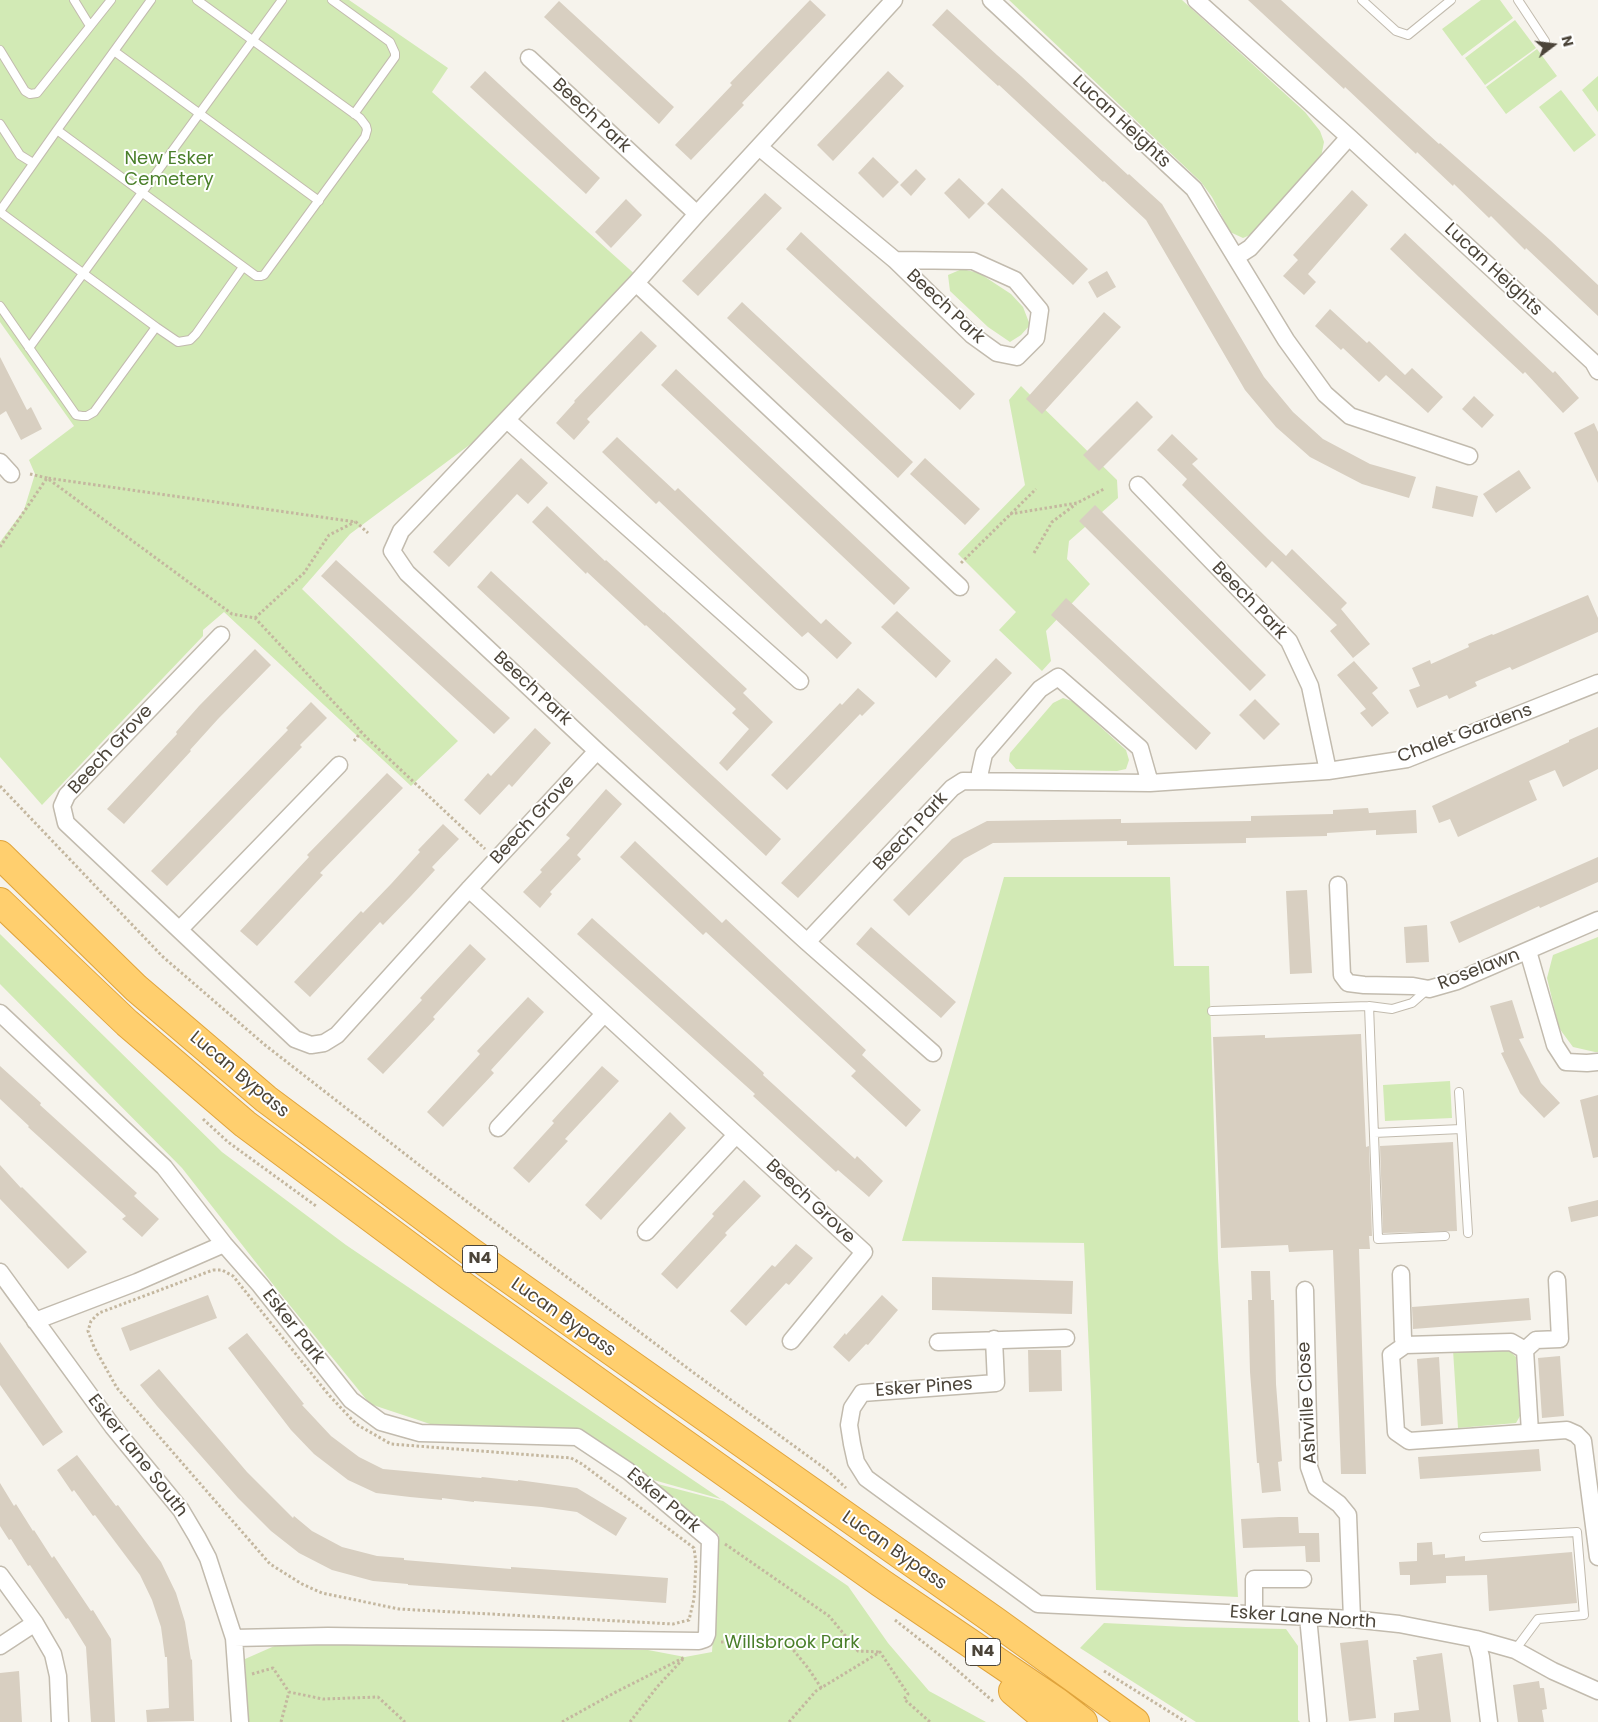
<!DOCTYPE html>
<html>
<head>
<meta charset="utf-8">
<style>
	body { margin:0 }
	#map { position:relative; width:1598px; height:1722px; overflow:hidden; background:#f6f3ec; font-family:Poppins,sans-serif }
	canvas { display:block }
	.north { position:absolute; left:1528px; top:20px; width:50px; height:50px; -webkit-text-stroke:4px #fff; paint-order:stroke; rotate:75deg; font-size:14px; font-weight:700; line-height:20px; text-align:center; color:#4b4439 }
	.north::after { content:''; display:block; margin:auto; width:18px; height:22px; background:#4b4439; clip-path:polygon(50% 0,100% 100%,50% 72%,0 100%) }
</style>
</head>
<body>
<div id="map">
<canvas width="1598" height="1722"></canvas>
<div class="north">N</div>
</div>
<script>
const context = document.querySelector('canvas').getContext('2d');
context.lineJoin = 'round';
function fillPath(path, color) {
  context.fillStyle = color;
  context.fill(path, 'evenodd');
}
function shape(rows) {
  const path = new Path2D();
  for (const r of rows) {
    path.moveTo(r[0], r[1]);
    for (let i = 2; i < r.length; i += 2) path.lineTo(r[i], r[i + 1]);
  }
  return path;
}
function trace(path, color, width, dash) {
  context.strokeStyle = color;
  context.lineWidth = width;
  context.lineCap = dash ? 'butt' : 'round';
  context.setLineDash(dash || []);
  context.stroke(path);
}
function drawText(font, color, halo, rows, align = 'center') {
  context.font = font + ' Poppins,sans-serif';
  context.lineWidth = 4;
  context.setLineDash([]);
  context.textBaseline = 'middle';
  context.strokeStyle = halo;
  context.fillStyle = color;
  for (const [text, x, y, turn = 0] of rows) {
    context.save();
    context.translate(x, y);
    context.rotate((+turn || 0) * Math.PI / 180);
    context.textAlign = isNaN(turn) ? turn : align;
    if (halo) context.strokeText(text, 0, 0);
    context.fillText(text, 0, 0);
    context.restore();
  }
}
fillPath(shape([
	[0,0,349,0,448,68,432,92,638,277,511,414,350,534,302,589,458,741,411,786,224,612,203,630,203,636,42,805,0,757,0,542,24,510,35,474,29,460,74,426,0,322],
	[1009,0,1182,0,1305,112,1320,131,1324,142,1321,157,1255,233,1243,238,1230,232,1212,197,1201,182],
	[1481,0,1500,0,1513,18,1462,56,1442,29],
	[1515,20,1536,48,1485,85,1465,58],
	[1537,49,1557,76,1506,114,1486,87],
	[1598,76,1598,112,1582,90],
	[1561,90,1596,135,1574,152,1539,107],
	[962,269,979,273,1011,294,1023,307,1030,325,1021,335,1010,342,988,327,950,291,948,275],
	[1021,386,1117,480,1118,498,1069,541,1067,559,1090,584,1046,631,1051,661,1042,671,999,630,1016,612,958,554,1025,485,1009,400],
	[1063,698,1072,701,1126,750,1129,760,1126,769,1117,771,1016,769,1009,761,1010,753,1053,703],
	[1004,877,1170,877,1174,966,1209,966,1218,1258,1238,1597,1096,1590,1091,1396,1084,1243,902,1241],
	[0,934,222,1152,346,1245,721,1499,650,1479,578,1434,430,1424,370,1404,279,1292,182,1168,0,984],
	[1598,937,1598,1052,1595,1052,1573,1047,1559,1028,1547,978,1553,955],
	[1450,1081,1452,1118,1385,1121,1383,1085],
	[1506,1347,1516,1357,1520,1416,1516,1423,1458,1428,1453,1350],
	[650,1482,723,1501,848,1586,888,1643,929,1691,986,1722,247,1722,245,1659,279,1644,377,1644,648,1650,685,1657,712,1652,719,1535],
	[1104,1623,1186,1627,1286,1629,1298,1646,1298,1720,1300,1722,1196,1722,1080,1648]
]), '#d2eab5');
fillPath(shape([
	[810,0,826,15,742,103,744,105,691,160,675,145,732,85,730,83],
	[1248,0,1281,0,1439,144,1440,143,1550,240,1598,285,1598,316,1526,248,1525,250,1491,216,1489,218,1454,184,1453,186,1417,152,1416,154,1345,87,1344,89],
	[559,1,674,107,659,124,544,17],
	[947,9,997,55,1021,76,1128,175,1129,174,1162,204,1264,377,1293,412,1323,439,1370,464,1416,477,1409,498,1362,484,1310,457,1276,427,1245,390,1146,220,1104,181,1103,182,999,85,998,86,932,25],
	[485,71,600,178,586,194,470,87],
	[888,71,904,86,833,161,817,145],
	[873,157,899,182,883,198,858,173],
	[916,169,926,179,911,196,900,185],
	[959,178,985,203,969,219,944,193],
	[1002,188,1088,269,1073,285,987,204],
	[1352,190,1368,205,1308,274,1316,282,1304,295,1283,276,1298,260,1293,255],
	[765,193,782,208,698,296,682,281],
	[626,199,642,215,611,248,595,232],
	[801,232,975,394,960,410,786,249],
	[1405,233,1553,373,1555,371,1579,398,1563,413,1525,372,1523,374,1419,277,1390,249],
	[1107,271,1116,287,1097,298,1088,282],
	[742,302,913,462,898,478,727,318],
	[1330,309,1367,343,1369,341,1405,375,1412,368,1443,397,1428,413,1386,375,1379,382,1343,348,1341,350,1315,326],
	[1104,312,1121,327,1042,414,1026,399],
	[641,331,657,346,587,419,590,422,574,440,556,423,575,402,574,401],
	[0,357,27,410,31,407,42,429,21,440,6,411,0,415],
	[676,369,910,588,894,605,661,385],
	[1474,396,1494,415,1482,428,1462,409],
	[1137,401,1153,417,1099,471,1083,455],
	[1594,423,1598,432,1598,483,1574,433],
	[1172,434,1198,459,1192,464,1268,539,1286,556,1292,549,1347,603,1341,609,1370,644,1353,658,1330,631,1337,625,1272,561,1266,568,1182,485,1187,479,1157,450],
	[617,437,675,491,678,488,821,624,826,619,852,643,837,659,808,632,802,637,659,501,656,504,602,452],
	[521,458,548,483,528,504,517,494,449,567,433,552],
	[925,458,980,509,965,525,910,474],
	[1519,470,1531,488,1496,513,1483,494],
	[1436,486,1478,496,1473,517,1432,508],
	[1095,505,1266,675,1250,691,1079,521],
	[547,506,605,561,606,560,664,613,664,612,747,689,743,693,773,722,727,771,719,763,749,729,732,713,736,709,646,625,645,626,587,572,586,574,532,522],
	[336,560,510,718,494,734,321,576],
	[491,571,781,839,766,856,477,587],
	[1588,595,1598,618,1598,632,1512,670,1510,667,1475,682,1477,686,1449,699,1447,695,1417,708,1409,690,1420,686,1412,668,1430,660,1431,664,1469,647,1468,644,1492,634,1493,635],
	[1066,598,1211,733,1196,750,1051,615],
	[897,611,951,661,936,678,881,627],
	[255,649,271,665,218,719,190,750,191,751,124,824,107,809,177,734,176,732,199,706],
	[996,658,1012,673,798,898,781,883],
	[1354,661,1378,688,1372,693,1389,713,1372,727,1360,713,1366,709,1337,675],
	[858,688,875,703,862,716,860,714,787,790,771,775,840,703,842,705],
	[1255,699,1280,724,1264,740,1239,715],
	[311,702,327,718,300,745,302,747,167,886,151,871,288,730,286,728],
	[1598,727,1598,769,1563,787,1555,770,1529,781,1537,800,1458,837,1450,819,1439,823,1432,806,1569,742,1569,740],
	[535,728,551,743,512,787,509,784,480,815,464,800,488,773,491,776],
	[387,773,403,788,320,873,323,875,257,946,240,931,309,857,307,855],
	[606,789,622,804,577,855,581,859,550,892,552,894,540,908,523,892,542,872,540,870,570,838,566,835],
	[1368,808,1369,813,1416,810,1417,833,1376,835,1376,830,1327,833,1327,836,1246,838,1246,843,1127,845,1127,841,993,843,964,859,909,916,893,900,952,839,987,821,1121,819,1121,823,1251,821,1251,816,1333,814,1333,810],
	[443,824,459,839,432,867,435,870,411,896,383,925,380,922,310,997,294,982,361,911,363,913,391,884,420,852,418,850],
	[635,841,722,923,726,919,866,1050,862,1055,921,1110,906,1127,851,1076,856,1071,706,932,703,935,620,857],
	[1598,857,1598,882,1540,908,1539,906,1459,943,1450,922],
	[1307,890,1312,973,1290,974,1286,891],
	[592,918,751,1061,764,1073,763,1075,855,1159,857,1156,883,1181,869,1197,838,1170,836,1172,753,1096,755,1094,577,934],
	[1427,925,1429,962,1406,963,1404,927],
	[871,927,956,1002,941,1018,856,944],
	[470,944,486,959,433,1017,435,1019,383,1074,367,1059,422,1000,420,998],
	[528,997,544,1012,491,1070,494,1073,443,1127,427,1112,480,1054,477,1051],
	[1512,1000,1524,1038,1519,1039,1541,1083,1560,1103,1544,1118,1520,1093,1501,1053,1504,1052,1490,1006],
	[1361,1034,1366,1147,1369,1146,1372,1236,1369,1236,1370,1249,1359,1249,1366,1474,1341,1474,1333,1250,1289,1252,1288,1245,1221,1248,1213,1037,1265,1035,1265,1038],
	[0,1066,41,1103,40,1105,137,1193,134,1196,159,1219,142,1237,122,1219,126,1216,28,1127,29,1126,0,1099],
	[602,1066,619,1081,565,1139,568,1141,529,1183,513,1168,554,1123,552,1121],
	[1598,1095,1598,1157,1593,1158,1580,1100],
	[670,1112,686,1128,601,1220,585,1205],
	[1453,1142,1457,1231,1383,1233,1380,1146],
	[0,1165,21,1188,22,1187,87,1252,68,1269,0,1199],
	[744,1180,761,1196,725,1233,727,1235,677,1289,661,1274,714,1216,712,1214],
	[1598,1200,1598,1216,1571,1222,1568,1207],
	[796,1244,813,1258,789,1285,786,1283,746,1326,730,1311,772,1265,775,1267],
	[1251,1271,1270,1271,1271,1300,1274,1300,1276,1384,1282,1461,1278,1462,1281,1491,1262,1493,1259,1463,1257,1463,1250,1372,1248,1300,1252,1300],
	[932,1277,1073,1281,1072,1314,932,1310],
	[208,1295,217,1318,130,1351,121,1328],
	[882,1295,898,1310,868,1345,866,1344,849,1362,833,1347,845,1333,846,1335],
	[1529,1298,1531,1320,1413,1329,1412,1307],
	[247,1333,296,1394,304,1404,302,1405,331,1436,359,1457,383,1469,481,1478,482,1477,518,1481,518,1480,577,1488,627,1518,616,1536,577,1512,542,1507,474,1501,474,1502,442,1498,442,1500,410,1497,376,1493,348,1480,314,1454,291,1430,228,1348],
	[0,1342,63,1432,43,1446,0,1385],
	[1028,1350,1061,1350,1062,1391,1029,1392],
	[1560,1356,1564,1416,1542,1418,1538,1358],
	[1439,1357,1443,1424,1421,1426,1417,1359],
	[159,1369,247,1472,293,1518,294,1516,312,1531,342,1547,377,1556,404,1558,404,1560,511,1569,511,1567,668,1578,666,1603,408,1585,408,1584,373,1581,332,1570,299,1553,271,1531,238,1498,157,1406,140,1385],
	[1539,1449,1541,1471,1420,1479,1418,1457],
	[77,1455,116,1506,118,1505,161,1562,176,1593,185,1622,191,1660,192,1659,194,1721,147,1722,146,1710,169,1708,167,1657,165,1657,161,1627,152,1600,140,1575,95,1515,93,1516,74,1490,72,1492,57,1470],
	[0,1483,14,1506,16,1504,33,1531,34,1530,52,1558,54,1556,91,1611,93,1610,111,1639,115,1722,91,1722,86,1647,68,1618,66,1619,30,1565,28,1566,11,1539,9,1540,0,1526],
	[1279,1517,1298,1517,1299,1533,1319,1533,1320,1562,1306,1562,1305,1546,1243,1548,1241,1519],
	[1432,1542,1433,1555,1445,1554,1445,1558,1465,1556,1465,1561,1572,1552,1577,1603,1489,1611,1487,1575,1446,1576,1446,1583,1410,1585,1410,1575,1400,1575,1399,1562,1417,1561,1417,1543],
	[1368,1640,1376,1718,1349,1721,1340,1643],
	[1442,1653,1451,1722,1394,1722,1394,1713,1419,1710,1413,1660,1417,1660,1416,1657],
	[19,1671,22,1722,0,1722,0,1673],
	[1539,1681,1540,1688,1544,1688,1547,1709,1542,1710,1544,1722,1518,1722,1513,1685]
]), '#d8cfc1');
const lane = shape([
	[74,0,90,26],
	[151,0,57,130,256,276,261,276,264,275,365,137,367,130,366,126,360,118,197,0],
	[332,0,390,42,395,53,395,57,354,114],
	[1362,0,1396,31,1408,35,1451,0],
	[1518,0,1545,41],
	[0,50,25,91,30,94,37,93,111,0],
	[114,51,319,201],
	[0,124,20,155,33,163],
	[0,211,57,130],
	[0,212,156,327,94,412,87,416,82,416,76,415,0,306],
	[156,327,178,342,190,340,196,334,243,267],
	[29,348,282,0],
	[1369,1006,1378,1239,1445,1236],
	[1212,1011,1369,1006,1392,1009,1412,1003,1428,989],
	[1459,1092,1468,1233],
	[1374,1133,1461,1129],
	[1484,1537,1577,1532,1584,1615,1538,1619,1515,1650]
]);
const street = shape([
	[894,0,697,214,636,283,401,531,392,551,407,573,597,751,807,942,933,1053],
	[991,0,1194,189,1286,340,1325,394,1350,416,1469,456],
	[1196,0,1349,137,1593,362,1598,371],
	[529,58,697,214],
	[759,147,895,260],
	[1236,257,1250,248,1349,137],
	[895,260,973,261,1015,280,1040,310,1036,338,1017,357,997,353,972,335,895,260],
	[636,283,960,587],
	[507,420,800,681],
	[0,462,11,474],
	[221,635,67,795,62,806,66,823,295,1039,311,1045,324,1043,337,1035,469,889,597,751],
	[1328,771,1407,759,1598,683],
	[980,780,980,772,984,754,1040,689,1058,677,1140,748,1150,783],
	[1338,885,1342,975,1348,983,1364,985,1413,986,1429,989,1457,981,1598,920],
	[469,889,864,1252,791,1341],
	[180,929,339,765],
	[807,942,952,788,963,781,1150,783,1328,771,1310,686,1289,641,1138,485],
	[1528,951,1555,1045,1566,1062,1587,1063,1598,1062],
	[0,1013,164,1167,224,1244,260,1285,351,1400,381,1422,420,1433,577,1437,628,1471,710,1540,707,1634,705,1639,699,1641,328,1636,234,1638],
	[498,1128,604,1014],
	[646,1232,736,1135],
	[0,1272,113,1427,181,1510,197,1537,208,1558,234,1638,240,1722],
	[1401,1274,1403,1339,1405,1345],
	[1305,1290,1309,1467,1316,1487,1339,1504,1348,1515,1352,1619],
	[35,1321,137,1282,224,1244],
	[994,1339,996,1383,862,1393,852,1408,849,1425,852,1444,856,1462,866,1478,1038,1604,1352,1619,1399,1624,1476,1639,1515,1650,1553,1671,1598,1691],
	[938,1342,1066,1338],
	[1525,1350,1536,1340,1560,1339,1557,1280],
	[1530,1432,1525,1350,1511,1342,1405,1345,1391,1355,1396,1432,1409,1441,1567,1430,1576,1434,1583,1441,1598,1557],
	[0,1575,35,1623,53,1654,58,1676,60,1722],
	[1254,1614,1254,1579,1303,1579],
	[1308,1617,1318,1720],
	[1476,1639,1481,1657,1489,1722],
	[0,1646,35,1623]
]);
const highway = shape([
	[0,855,136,988,266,1099,471,1252,995,1621,1135,1722],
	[0,902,127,1023,245,1124,448,1275,651,1420,881,1583,1057,1702,1083,1722],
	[1013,1691,1050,1722]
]);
trace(lane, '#c2bbae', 10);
trace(street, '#c2bbae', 19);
trace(highway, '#e0a43c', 30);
trace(shape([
	[30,474,47,478,232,614,255,618,367,738,485,849],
	[1010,514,1077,503,1104,489],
	[0,547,47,478,356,522,368,533],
	[1034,553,1052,522,1076,504],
	[961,563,1036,489],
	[255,618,304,573,329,535,355,522],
	[354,741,361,732],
	[0,786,162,956,265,1045,441,1182,694,1373,827,1470,846,1488],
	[203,1119,228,1142,316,1206],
	[213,1270,222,1270,233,1276,328,1394,356,1424,391,1444,571,1458,582,1464,694,1548,696,1563,694,1599,689,1620,673,1624,399,1609,322,1593,302,1584,270,1564,117,1388,94,1347,88,1331,91,1321,99,1313,213,1270],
	[725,1544,829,1616,858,1651,880,1652],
	[895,1620,942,1657,994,1702],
	[721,1642,764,1640,790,1646,808,1668,822,1689],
	[1104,1671,1186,1722],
	[252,1674,273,1668,289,1692,323,1699,378,1697,405,1722],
	[281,1722,289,1692],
	[562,1722,614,1693,685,1657],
	[630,1722,657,1687,683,1659],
	[789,1722,816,1691,880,1652,908,1694,904,1699,930,1722]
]), '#c4b79f', 3, [2.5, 2.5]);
trace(lane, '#fff', 8);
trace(street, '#fff', 16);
trace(highway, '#ffcf6e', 28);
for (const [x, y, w] of [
	[480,1259,35],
	[983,1652,35]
]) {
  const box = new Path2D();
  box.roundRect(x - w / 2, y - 13.5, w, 27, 4);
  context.fillStyle = '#fff';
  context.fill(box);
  trace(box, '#4b4439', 1);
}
drawText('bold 16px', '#4b4439', null, [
	["N4",480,1259],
	["N4",983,1652]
]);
drawText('18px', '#4b4439', '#fff', [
	["Beech Park",591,116,43],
	["Lucan Heights",1121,122,43],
	["Lucan Heights",1493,270,43],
	["Beech Park",945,307,43],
	["Beech Park",1249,601,46],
	["Beech Park",532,689,43],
	["Chalet Gardens",1465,734,-20],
	["Beech Grove",111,750,-47],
	["Beech Grove",533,820,-47],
	["Beech Park",911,832,-47],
	["Roselawn",1479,970,-21],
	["Lucan Bypass",239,1075,40],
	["Beech Grove",810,1202,43],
	["Lucan Bypass",563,1318,35],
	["Esker Park",293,1327,52],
	["Esker Pines",924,1388,-4],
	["Ashville Close",1308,1403,-93],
	["Esker Lane South",137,1456,52],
	["Esker Park",663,1501,40],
	["Lucan Bypass",894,1551,35],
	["Esker Lane North",1303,1618,4]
]);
drawText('18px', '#4a7f2a', '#fff', [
	["New Esker",169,159],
	["Cemetery",169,180],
	["Willsbrook Park",792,1643]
]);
</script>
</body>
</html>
